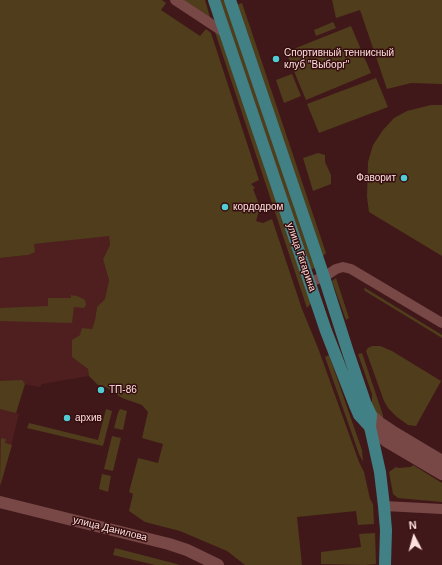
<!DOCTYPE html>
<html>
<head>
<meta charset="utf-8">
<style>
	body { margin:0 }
	#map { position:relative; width:442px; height:565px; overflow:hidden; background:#411819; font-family:Helvetica,sans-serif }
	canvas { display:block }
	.north { position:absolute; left:394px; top:517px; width:40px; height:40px; -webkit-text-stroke:3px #360e0f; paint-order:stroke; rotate:354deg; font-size:11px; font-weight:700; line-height:16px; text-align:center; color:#fee1df }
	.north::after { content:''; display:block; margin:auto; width:14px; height:18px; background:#fee1df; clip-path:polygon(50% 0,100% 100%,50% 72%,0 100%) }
</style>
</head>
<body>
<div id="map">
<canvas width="442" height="565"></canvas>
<div class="north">N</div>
</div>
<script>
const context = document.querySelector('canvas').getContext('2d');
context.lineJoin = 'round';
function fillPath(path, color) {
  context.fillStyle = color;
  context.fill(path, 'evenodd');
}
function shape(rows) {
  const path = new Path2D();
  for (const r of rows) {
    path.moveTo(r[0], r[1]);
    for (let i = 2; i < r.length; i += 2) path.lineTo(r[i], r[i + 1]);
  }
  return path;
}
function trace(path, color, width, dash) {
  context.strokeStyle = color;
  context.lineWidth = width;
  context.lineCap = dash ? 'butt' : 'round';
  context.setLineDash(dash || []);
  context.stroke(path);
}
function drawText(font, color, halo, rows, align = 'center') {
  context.font = font + ' Helvetica,sans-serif';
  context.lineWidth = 3;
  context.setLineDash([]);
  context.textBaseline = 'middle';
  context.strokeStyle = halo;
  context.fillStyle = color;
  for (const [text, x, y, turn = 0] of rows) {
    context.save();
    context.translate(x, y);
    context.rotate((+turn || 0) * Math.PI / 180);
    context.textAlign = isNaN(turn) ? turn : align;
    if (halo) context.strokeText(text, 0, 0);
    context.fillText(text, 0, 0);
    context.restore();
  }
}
fillPath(shape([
	[109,235,110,245,103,259,109,280,105,299,97,307,95,320,92,329,80,335,72,357,88,369,89,376,42,384,40,387,24,384,16,413,19,414,3,478,0,486,0,258,28,255,34,244]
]), '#4f1e1f');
fillPath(shape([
	[0,0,162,0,166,3,161,10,200,36,206,29,211,33,259,180,251,184,255,188,253,189,259,204,259,211,256,221,263,223,272,219,302,309,318,348,359,462,364,472,370,499,373,504,374,524,358,525,356,511,297,517,302,565,245,565,227,551,180,531,145,522,129,511,133,494,129,492,138,458,158,463,163,444,142,438,148,412,142,405,122,398,106,387,98,385,89,376,88,369,72,357,72,340,80,335,82,328,92,329,95,320,97,307,105,299,109,280,103,259,110,245,109,236,34,244,35,252,28,255,0,258],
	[183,0,205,0,210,17,208,17],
	[218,0,225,0,317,267,310,270],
	[332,0,442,0,442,84,411,83,387,89,360,10,336,18],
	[242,3,326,253,322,257,237,5],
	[333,22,336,28,316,36,314,30],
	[351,26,371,73,306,100,286,52],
	[215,32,221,36,311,303,307,308],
	[292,74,301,96,284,103,276,80],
	[376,78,388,107,319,133,307,104],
	[431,105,442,105,442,256,369,212,367,197,368,162,373,145,383,130,394,118,407,111],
	[318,153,325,155,325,162,331,175,331,184,313,191,303,158],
	[336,278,349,318,346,320,332,281],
	[365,288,442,335,442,338,365,291,364,289],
	[71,295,77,296,85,300,86,305,84,308,74,307,72,323,0,321,0,308,48,306,48,298,71,298],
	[372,346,380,346,392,351,441,381,416,426,408,425,397,417,388,408,384,401,366,351,368,348],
	[362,353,383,415,383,419,376,415,372,403,372,394,358,354],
	[329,355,356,433,362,450,363,462,359,454,325,357],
	[22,380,25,384,16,413,0,409,0,381],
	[106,409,112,411,103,446,27,428,29,423,98,440],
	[120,409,127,411,123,430,114,428,118,413],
	[112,436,121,438,113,471,104,469],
	[1,438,6,439,5,443,12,445,0,486],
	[413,465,442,483,442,502,398,498,393,494,389,472,396,467,398,468,411,467],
	[102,474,111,476,108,492,99,489],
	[375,533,376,564,365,565,321,564,321,552,361,547,359,534],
	[115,548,173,563,180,565,155,565,113,555]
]), '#4f3d1c');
trace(shape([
	[175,0,225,33],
	[309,282,324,277,336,269,343,267,351,269,442,323],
	[384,506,442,509]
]), '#784847', 10);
trace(shape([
	[0,502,169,544,187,550,218,565]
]), '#784847', 12);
trace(shape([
	[371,415,380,423,395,433,442,461],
	[370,427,386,441,442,474]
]), '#784847', 12);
trace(shape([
	[214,0,326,331,356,408,359,415,370,427],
	[230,0,324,277,348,352,365,402,371,415,370,427,380,472,384,506,386,530,385,565]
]), '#418085', 12);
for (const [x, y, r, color] of [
	[276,59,4,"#51ccd4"],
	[404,178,4,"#51ccd4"],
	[225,207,4,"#51ccd4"],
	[101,390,4,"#51ccd4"],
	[67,418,4,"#51ccd4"]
]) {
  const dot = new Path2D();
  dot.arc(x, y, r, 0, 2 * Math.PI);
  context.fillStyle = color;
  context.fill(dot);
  trace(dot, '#360e0f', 1.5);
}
drawText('10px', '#fee1df', '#360e0f', [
	["Спортивный теннисный",284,53],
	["клуб \"Выборг\"",284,65],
	["Фаворит",396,178,"right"],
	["кордодром",233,207],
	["ТП-86",109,390],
	["архив",75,418]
], 'left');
drawText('10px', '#fee1df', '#360e0f', [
	["улица Гагарина",301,257,71],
	["улица Данилова",110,529,14]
]);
</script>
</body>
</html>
